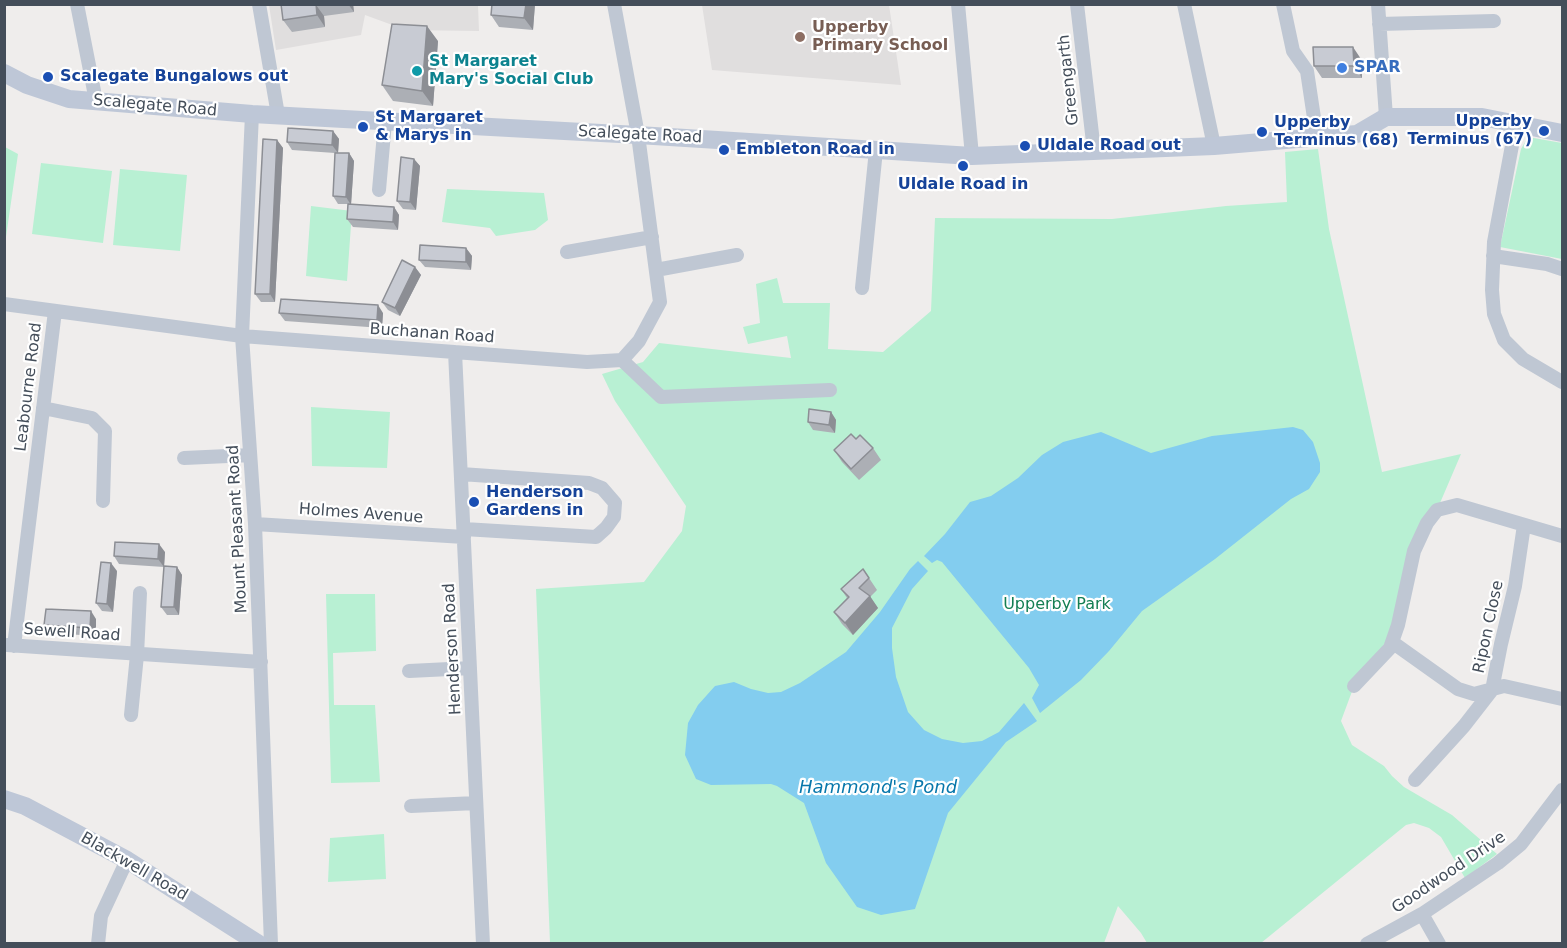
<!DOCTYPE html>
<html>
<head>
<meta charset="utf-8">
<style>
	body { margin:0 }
	#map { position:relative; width:1567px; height:948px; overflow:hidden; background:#efedec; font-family:"DejaVu Sans",sans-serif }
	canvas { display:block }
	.frame { position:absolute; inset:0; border:6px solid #444e5a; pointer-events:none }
</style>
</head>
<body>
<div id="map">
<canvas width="1567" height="948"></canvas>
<div class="frame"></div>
</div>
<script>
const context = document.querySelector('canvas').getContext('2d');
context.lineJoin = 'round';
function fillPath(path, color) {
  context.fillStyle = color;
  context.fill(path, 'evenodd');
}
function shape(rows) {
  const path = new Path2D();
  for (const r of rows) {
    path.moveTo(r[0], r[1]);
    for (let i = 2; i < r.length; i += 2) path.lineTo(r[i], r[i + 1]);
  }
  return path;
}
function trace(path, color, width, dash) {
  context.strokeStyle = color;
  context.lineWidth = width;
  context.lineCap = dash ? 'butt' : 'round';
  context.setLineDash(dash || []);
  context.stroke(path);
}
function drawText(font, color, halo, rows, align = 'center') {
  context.font = font + ' "DejaVu Sans",sans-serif';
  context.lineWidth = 4.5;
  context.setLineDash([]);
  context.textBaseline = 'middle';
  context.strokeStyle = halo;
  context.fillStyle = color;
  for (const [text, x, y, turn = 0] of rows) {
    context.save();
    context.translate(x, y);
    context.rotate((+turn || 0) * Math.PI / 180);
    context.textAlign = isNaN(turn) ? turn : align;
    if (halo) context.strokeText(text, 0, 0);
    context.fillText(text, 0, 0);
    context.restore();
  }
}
fillPath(shape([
	[269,5,478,5,479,31,406,30,365,15,361,35,276,50],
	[702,5,889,5,901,85,712,70]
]), '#e0dede');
fillPath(shape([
	[1528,137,1562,143,1562,259,1500,247,1521,149],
	[5,147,18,154,6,237,4,236],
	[1318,149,1329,229,1382,472,1461,454,1437,510,1427,523,1398,625,1354,686,1341,721,1352,745,1384,766,1392,776,1404,787,1452,815,1497,854,1465,878,1441,837,1429,828,1414,823,1406,825,1261,943,1147,943,1141,933,1118,906,1104,943,550,943,536,589,644,582,682,531,686,506,615,401,602,374,643,362,659,343,791,358,787,336,748,344,743,327,760,323,756,284,777,278,783,303,830,303,828,349,883,352,931,311,935,218,1112,219,1226,206,1287,202,1285,152],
	[41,163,112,171,103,243,32,234],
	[120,169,187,175,180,251,113,245],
	[447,189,544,193,548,220,535,230,496,236,490,228,442,222],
	[311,206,352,211,347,281,306,276],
	[311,407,390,412,387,468,312,466],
	[326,594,375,594,376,651,333,653,334,705,375,705,380,782,331,783],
	[384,834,386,879,328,882,330,838]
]), '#b8f0d3');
fillPath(shape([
	[1293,427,1303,430,1313,442,1320,463,1320,472,1309,489,1291,499,1215,559,1142,611,1109,651,1081,680,1040,713,1032,698,1039,685,1029,668,942,562,937,560,932,563,924,556,945,534,970,502,991,496,1018,478,1042,455,1063,442,1101,432,1151,453,1212,436],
	[918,561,928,571,912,589,892,628,892,648,896,677,908,712,924,730,942,739,963,743,982,741,999,732,1024,703,1037,721,1006,742,948,813,915,909,881,915,857,907,826,863,804,803,777,786,771,784,711,785,696,779,685,755,688,723,698,705,715,686,734,682,751,689,768,693,781,692,800,683,846,652,880,612,910,569]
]), '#83cdef');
trace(shape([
	[77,4,96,101],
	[259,4,278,115],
	[958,4,972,156],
	[1077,4,1094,151],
	[1184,4,1214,146],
	[1283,4,1293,51,1307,71,1317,138],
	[1378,4,1386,117],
	[1379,24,1494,21],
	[252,114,242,336,255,524,271,944],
	[1516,124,1494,242,1492,290,1494,314,1504,340,1523,359,1562,382],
	[379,190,385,122],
	[567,252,652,237],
	[1493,256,1547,264,1562,269],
	[656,270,737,255],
	[862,288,876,150],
	[4,304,242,336,587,362,622,360,639,341,660,302,638,135,614,4],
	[455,352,483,944],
	[622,360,661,397,830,390],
	[43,408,92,418,105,431,103,501],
	[184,458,250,455],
	[461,474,589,483,602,488,615,503,614,517,606,528,596,537,464,529],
	[255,524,464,537],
	[1392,642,1458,689,1474,694,1504,686,1562,699],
	[7,645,261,662],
	[14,646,55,311],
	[409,671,470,668],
	[1354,686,1390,648,1398,625,1414,551,1427,523,1437,510,1457,505,1562,536],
	[131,715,137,655,140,593],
	[1415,780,1464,726,1492,690,1501,644,1515,586,1524,525],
	[411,806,476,803],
	[1422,914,1439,944],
	[98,944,101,916,127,860],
	[1367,944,1422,914,1498,863,1521,844,1562,790]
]), '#bfc7d3', 14);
trace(shape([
	[4,73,27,85,69,99,252,114,638,135,972,156,1214,146,1357,134,1386,117,1482,117,1562,133],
	[4,799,25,806,127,860,259,944]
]), '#bec7d7', 18);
fillPath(shape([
	[281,4,353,4,354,12,324,16,325,27,292,32,283,20],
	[535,4,533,30,499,27,491,15],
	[438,41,433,106,393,101,382,85],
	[1361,59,1362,78,1322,78,1314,66],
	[333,131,339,139,338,153,349,153,354,161,351,204,394,207,399,215,398,230,353,227,347,219,348,204,338,204,333,196,335,153,292,150,287,142],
	[277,140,283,148,275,302,261,302,255,294],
	[414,159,420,166,416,210,403,209,397,201],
	[466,248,472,256,471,270,425,267,419,260],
	[415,267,421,275,400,316,388,310,382,302],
	[279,313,383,313,382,328,285,321],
	[831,412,836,420,835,433,813,430,808,422],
	[856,439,873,448,881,460,859,480,842,462,834,450],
	[165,552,164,567,119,564,114,556],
	[177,567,182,575,179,615,167,615,161,607],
	[863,569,877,590,870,597,878,608,853,635,842,624,834,612,847,598,841,589],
	[117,571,113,612,102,611,96,603],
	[96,619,96,636,50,633,44,625]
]), '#acafb5');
fillPath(shape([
	[348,4,353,4,354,12],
	[526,4,535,4,533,30,524,18],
	[316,5,324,16,325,27,317,15],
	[427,26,438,41,433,106,422,91],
	[1353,47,1361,59,1362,78,1354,66],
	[333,131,339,139,338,153,332,145],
	[277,140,283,148,275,302,270,294],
	[349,153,354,161,351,205,346,197],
	[414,159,420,166,416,210,410,202],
	[394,207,399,215,398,230,393,222],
	[466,248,472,256,471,270,466,262],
	[415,267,421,275,400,316,395,308],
	[378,305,383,313,382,328,377,320],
	[831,412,836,420,835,433,829,425],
	[159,544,165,552,164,567,158,559],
	[111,563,117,571,113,612,107,604],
	[177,567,182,575,179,615,174,607],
	[870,596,878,608,853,635,845,623],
	[91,611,96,619,96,636,90,628]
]), '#8c8e94');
const building = shape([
	[281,4,316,4,317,15,283,20,281,4],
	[492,4,526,4,524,18,491,15,492,4],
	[392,24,427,26,422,91,382,85,392,24],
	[1313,47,1353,47,1354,66,1314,66,1313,47],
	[288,128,333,131,332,145,287,142,288,128],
	[263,139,277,140,270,294,255,294,263,139],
	[335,153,349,153,346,197,333,196,335,153],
	[401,157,414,159,410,202,397,201,401,157],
	[348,204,394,207,393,222,347,219,348,204],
	[420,245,466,248,466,262,419,260,420,245],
	[402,260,415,267,395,308,382,302,402,260],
	[281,299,378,305,377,320,279,313,281,299],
	[809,409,831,412,829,425,808,422,809,409],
	[851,434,856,439,860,435,873,448,851,469,834,450,851,434],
	[115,542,159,544,158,559,114,556,115,542],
	[101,562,111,563,107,604,96,603,101,562],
	[164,566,177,567,174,607,161,607,164,566],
	[863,569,869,578,859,588,870,596,845,623,834,612,849,597,841,589,863,569],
	[46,609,91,611,90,628,44,625,46,609]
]);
fillPath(building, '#c8cbd3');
trace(building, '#8c8e94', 1.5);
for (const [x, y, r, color] of [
	[800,37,6,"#8d6e63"],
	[1342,68,6,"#3f7fe0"],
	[417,71,6,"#0f9aa8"],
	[48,77,6,"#1a4fb4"],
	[363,127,6,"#1a4fb4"],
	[1544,131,6,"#1a4fb4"],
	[1262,132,6,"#1a4fb4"],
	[1025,146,6,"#1a4fb4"],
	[724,150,6,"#1a4fb4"],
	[963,166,6,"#1a4fb4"],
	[474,502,6,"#1a4fb4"]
]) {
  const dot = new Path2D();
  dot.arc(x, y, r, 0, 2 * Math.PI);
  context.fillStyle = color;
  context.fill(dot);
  trace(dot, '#fff', 2);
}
drawText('bold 16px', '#785e54', '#fff', [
	["Upperby",812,28],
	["Primary School",812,46]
], 'left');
drawText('bold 16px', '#0d838f', '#fff', [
	["St Margaret",429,62],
	["Mary's Social Club",429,80]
], 'left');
drawText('bold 16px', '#366cbe', '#fff', [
	["SPAR",1354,68]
], 'left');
drawText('bold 16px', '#164399', '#fff', [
	["Scalegate Bungalows out",60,77],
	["St Margaret",375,118],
	["& Marys in",375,136],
	["Upperby",1532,122,"right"],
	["Terminus (67)",1532,140,"right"],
	["Upperby",1274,123],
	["Terminus (68)",1274,141],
	["Uldale Road out",1037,146],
	["Embleton Road in",736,150],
	["Uldale Road in",963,185,"center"],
	["Henderson",486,493],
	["Gardens in",486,511]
], 'left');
drawText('16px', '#444e5a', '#fff', [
	["Greengarth",1069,80,-96],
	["Scalegate Road",155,106,5],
	["Scalegate Road",640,135,3],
	["Buchanan Road",432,334,4],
	["Leabourne Road",29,387,-83],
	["Holmes Avenue",361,514,4],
	["Mount Pleasant Road",238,529,-93],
	["Ripon Close",1489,627,-78],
	["Sewell Road",72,633,4],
	["Henderson Road",453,649,-93],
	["Blackwell Road",134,867,30],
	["Goodwood Drive",1449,873,-34]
]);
drawText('16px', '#137e53', '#fff', [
	["Upperby Park",1057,605]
]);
drawText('italic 18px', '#0777ab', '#fff', [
	["Hammond's Pond",878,788]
]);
</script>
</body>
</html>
